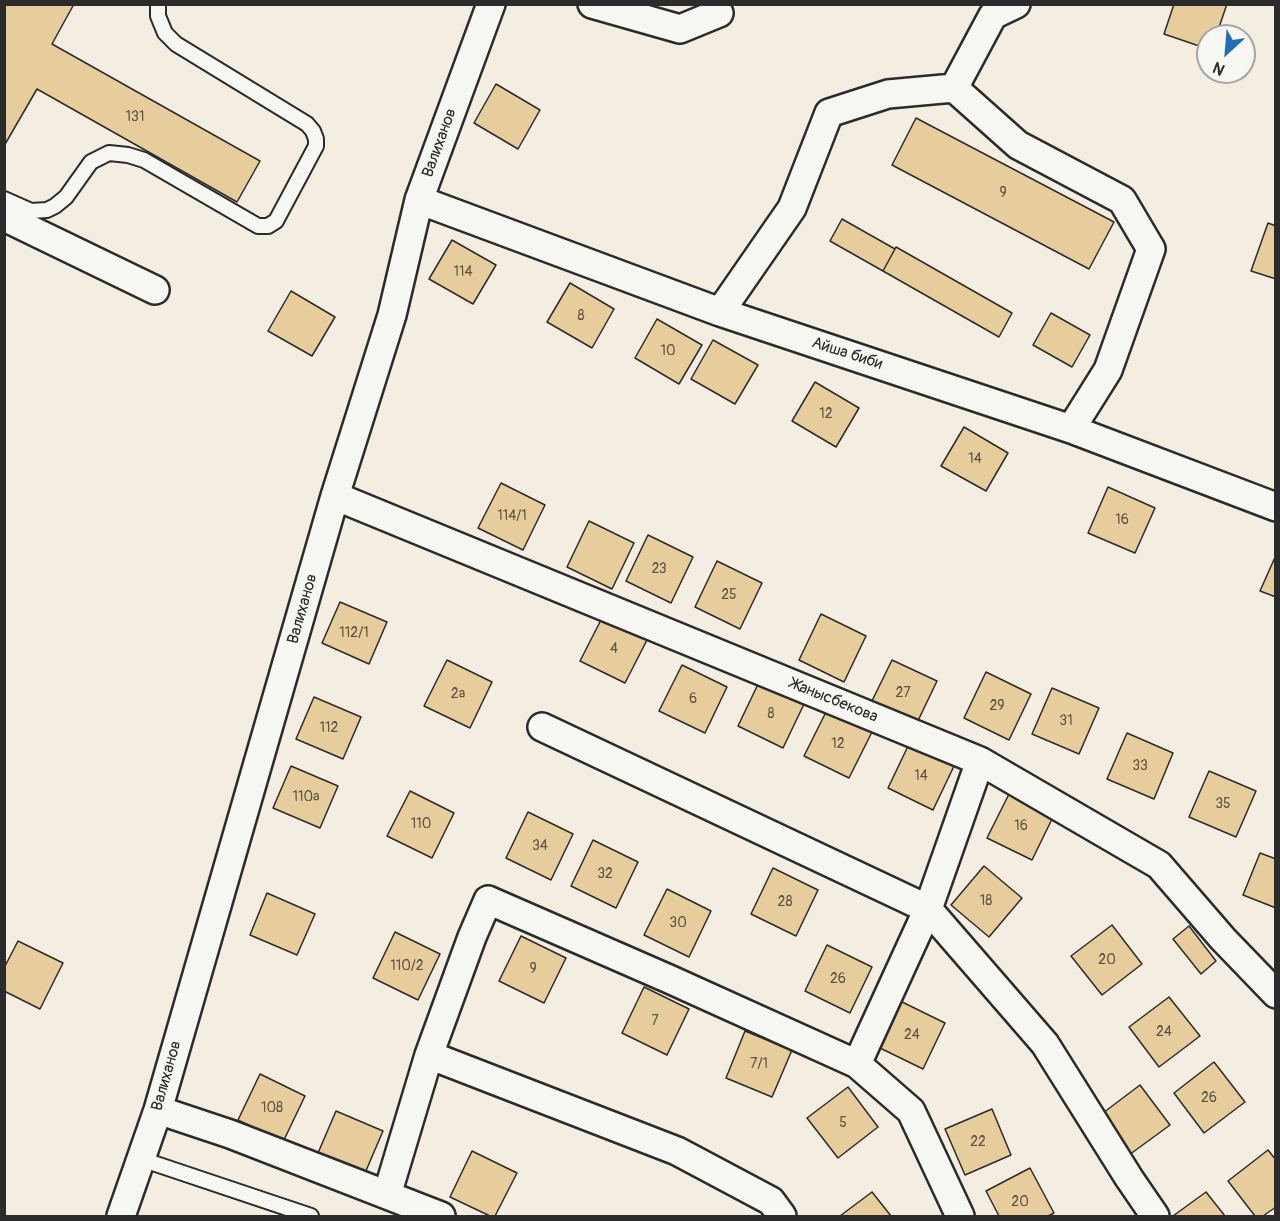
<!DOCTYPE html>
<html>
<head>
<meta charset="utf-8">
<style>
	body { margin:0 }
	#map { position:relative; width:1280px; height:1221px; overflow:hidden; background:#f3eee1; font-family:Pangolin,sans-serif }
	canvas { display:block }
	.frame { position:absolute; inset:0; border:6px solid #2b2b2b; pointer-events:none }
	.north { position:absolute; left:1196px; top:24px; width:60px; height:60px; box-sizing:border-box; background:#f6f6f2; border:2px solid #a5a5a2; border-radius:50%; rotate:206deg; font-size:16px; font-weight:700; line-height:24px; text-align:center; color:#2b2b2b }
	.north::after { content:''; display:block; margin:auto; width:21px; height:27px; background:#1f6fb2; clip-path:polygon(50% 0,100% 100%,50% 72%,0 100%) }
</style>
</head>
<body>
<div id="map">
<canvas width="1280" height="1221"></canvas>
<div class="frame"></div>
<div class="north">N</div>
</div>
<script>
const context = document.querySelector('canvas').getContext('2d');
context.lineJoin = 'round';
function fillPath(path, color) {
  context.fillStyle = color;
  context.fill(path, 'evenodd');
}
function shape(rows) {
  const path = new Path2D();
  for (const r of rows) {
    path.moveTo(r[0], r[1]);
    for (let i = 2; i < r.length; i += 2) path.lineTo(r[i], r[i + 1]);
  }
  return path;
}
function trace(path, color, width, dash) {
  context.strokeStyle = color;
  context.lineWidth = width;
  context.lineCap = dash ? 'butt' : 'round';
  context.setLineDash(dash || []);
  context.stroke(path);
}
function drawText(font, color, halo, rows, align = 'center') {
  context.font = font + ' Pangolin,sans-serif';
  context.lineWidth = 4.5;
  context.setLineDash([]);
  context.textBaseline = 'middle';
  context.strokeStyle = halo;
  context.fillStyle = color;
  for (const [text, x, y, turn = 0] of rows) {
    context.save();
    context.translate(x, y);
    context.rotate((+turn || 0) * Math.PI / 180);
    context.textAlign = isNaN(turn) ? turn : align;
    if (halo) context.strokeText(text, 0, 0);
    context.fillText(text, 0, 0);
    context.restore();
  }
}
const building = shape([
	[4,4,74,4,52,44,260,161,237,202,37,89,4,146,4,4],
	[1174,4,1227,4,1216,36,1208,36,1208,49,1164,34,1174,4],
	[496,84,540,110,518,149,474,123,496,84],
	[916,118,1114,222,1089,269,892,165,916,118],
	[842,219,895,249,883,271,830,241,842,219],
	[1268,223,1276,226,1276,279,1251,271,1268,223],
	[452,240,496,265,473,304,429,279,452,240],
	[896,247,1012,313,999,337,883,271,896,247],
	[570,283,614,309,592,348,547,322,570,283],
	[291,291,335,317,312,356,268,331,291,291],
	[1051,313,1090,335,1072,367,1033,345,1051,313],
	[657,319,702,345,679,384,635,358,657,319],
	[713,340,758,365,735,404,691,379,713,340],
	[815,382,859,408,836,447,792,421,815,382],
	[964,427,1008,453,986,491,941,466,964,427],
	[501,483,545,505,523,550,478,528,501,483],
	[1108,487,1155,508,1135,553,1088,533,1108,487],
	[589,521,634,543,612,589,567,567,589,521],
	[648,535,693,557,671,603,626,581,648,535],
	[1276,555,1276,597,1260,591,1276,555],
	[717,561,762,583,740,629,695,607,717,561],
	[340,602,387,622,369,664,322,643,340,602],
	[821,614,866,636,844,682,799,660,821,614],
	[603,616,648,638,625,683,580,661,603,616],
	[447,660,492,682,470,728,424,706,447,660],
	[892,660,937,681,915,727,870,705,892,660],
	[682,665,727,687,705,733,659,711,682,665],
	[986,672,1031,694,1009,740,964,718,986,672],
	[760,680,805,702,783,748,738,726,760,680],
	[1052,688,1099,708,1079,754,1032,734,1052,688],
	[314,697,361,717,343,759,296,739,314,697],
	[827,710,872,732,849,778,804,756,827,710],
	[1127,733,1173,753,1154,799,1107,779,1127,733],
	[910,742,955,764,933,810,888,788,910,742],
	[291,766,338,786,320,828,273,808,291,766],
	[1209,771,1256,791,1236,837,1189,817,1209,771],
	[410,791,454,813,432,858,387,836,410,791],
	[1010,792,1054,815,1032,860,987,838,1010,792],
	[528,812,573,834,551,880,506,858,528,812],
	[593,840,638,862,616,908,571,886,593,840],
	[1260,853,1276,859,1276,908,1243,895,1260,853],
	[984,866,1022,898,989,937,951,905,984,866],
	[773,868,818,890,796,936,751,914,773,868],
	[667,889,711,911,689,957,644,935,667,889],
	[267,893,315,914,297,955,250,935,267,893],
	[1112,925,1142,964,1102,995,1071,956,1112,925],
	[1189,926,1216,961,1201,974,1173,939,1189,926],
	[395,932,440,954,418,1000,373,978,395,932],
	[521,936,566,958,544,1003,499,981,521,936],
	[18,941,63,963,40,1009,4,991,4,968,18,941],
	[827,945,872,967,850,1013,805,991,827,945],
	[644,987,689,1009,667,1055,622,1033,644,987],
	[1169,997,1200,1036,1159,1067,1129,1027,1169,997],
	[900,1001,945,1023,923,1069,878,1047,900,1001],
	[745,1031,792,1050,772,1097,726,1078,745,1031],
	[1214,1062,1245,1102,1204,1133,1174,1093,1214,1062],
	[260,1074,305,1096,283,1142,238,1120,260,1074],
	[1140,1085,1170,1125,1129,1155,1099,1116,1140,1085],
	[848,1087,878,1127,838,1158,807,1118,848,1087],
	[992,1109,1011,1155,965,1175,945,1129,992,1109],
	[336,1111,383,1131,365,1173,318,1153,336,1111],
	[1268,1150,1276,1160,1276,1207,1263,1216,1255,1216,1228,1181,1268,1150],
	[472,1151,517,1173,495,1216,490,1216,450,1197,472,1151],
	[1030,1168,1054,1213,1048,1216,999,1216,986,1191,1030,1168],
	[872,1192,891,1216,840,1216,872,1192],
	[1206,1192,1225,1216,1173,1216,1206,1192]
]);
fillPath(building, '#e7cd9c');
trace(building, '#2b2b2b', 1.5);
const lane = shape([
	[4,199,31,211,47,210,55,206,66,197,91,162,109,153,128,155,144,160,258,226,268,226,276,221,316,146,316,139,313,131,307,124,176,44,165,33,158,16,158,4],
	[141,1159,311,1216]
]);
const street = shape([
	[592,4,680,29,719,13],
	[1016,4,993,15,954,88,1018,145,1122,200,1151,249,1108,370,1071,429],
	[419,200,720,312,1071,429,1276,507],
	[4,217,155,290],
	[720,312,792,208,829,113,888,94,954,88],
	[335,496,980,761,1159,865,1223,939,1276,994],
	[542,727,928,909,1045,1044,1129,1178,1155,1216],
	[429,1055,677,1151,771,1201,782,1216],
	[857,1064,928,909,980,761],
	[158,1110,230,1134,441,1216],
	[387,1195,429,1055,472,937,488,900,669,979,857,1064,911,1111,960,1216],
	[121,1216,158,1110,335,496,392,315,419,200,491,4]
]);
trace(lane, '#2b2b2b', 18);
trace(street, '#2b2b2b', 32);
trace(lane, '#f6f6f2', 14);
trace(street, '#f6f6f2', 27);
drawText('14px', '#5a5447', null, [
	["131",135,117],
	["9",1003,193],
	["114",463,272],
	["8",581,316],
	["10",668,351],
	["12",826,414],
	["14",975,459],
	["114/1",512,516],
	["16",1122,520],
	["23",659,569],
	["25",729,595],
	["112/1",354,633],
	["4",614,649],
	["27",903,693],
	["2а",458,694],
	["6",693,699],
	["29",997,706],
	["8",771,714],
	["31",1066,721],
	["112",329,728],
	["12",838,744],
	["33",1140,766],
	["14",921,776],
	["110а",306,797],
	["35",1223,804],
	["110",421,824],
	["16",1021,826],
	["34",540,846],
	["32",605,874],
	["18",986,901],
	["28",785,902],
	["30",678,923],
	["20",1107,960],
	["110/2",407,966],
	["9",533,969],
	["26",838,979],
	["7",655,1021],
	["24",1164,1032],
	["24",912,1035],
	["7/1",759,1064],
	["26",1209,1098],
	["108",272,1108],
	["5",843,1123],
	["22",978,1142],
	["20",1020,1202]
]);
drawText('16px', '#2b2b2b', '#f6f6f2', [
	["Валиханов",440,143,-70],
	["Айша биби",847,354,18],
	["Валиханов",303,609,-74],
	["Жанысбекова",834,701,22],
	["Валиханов",167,1076,-74]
]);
</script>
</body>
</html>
